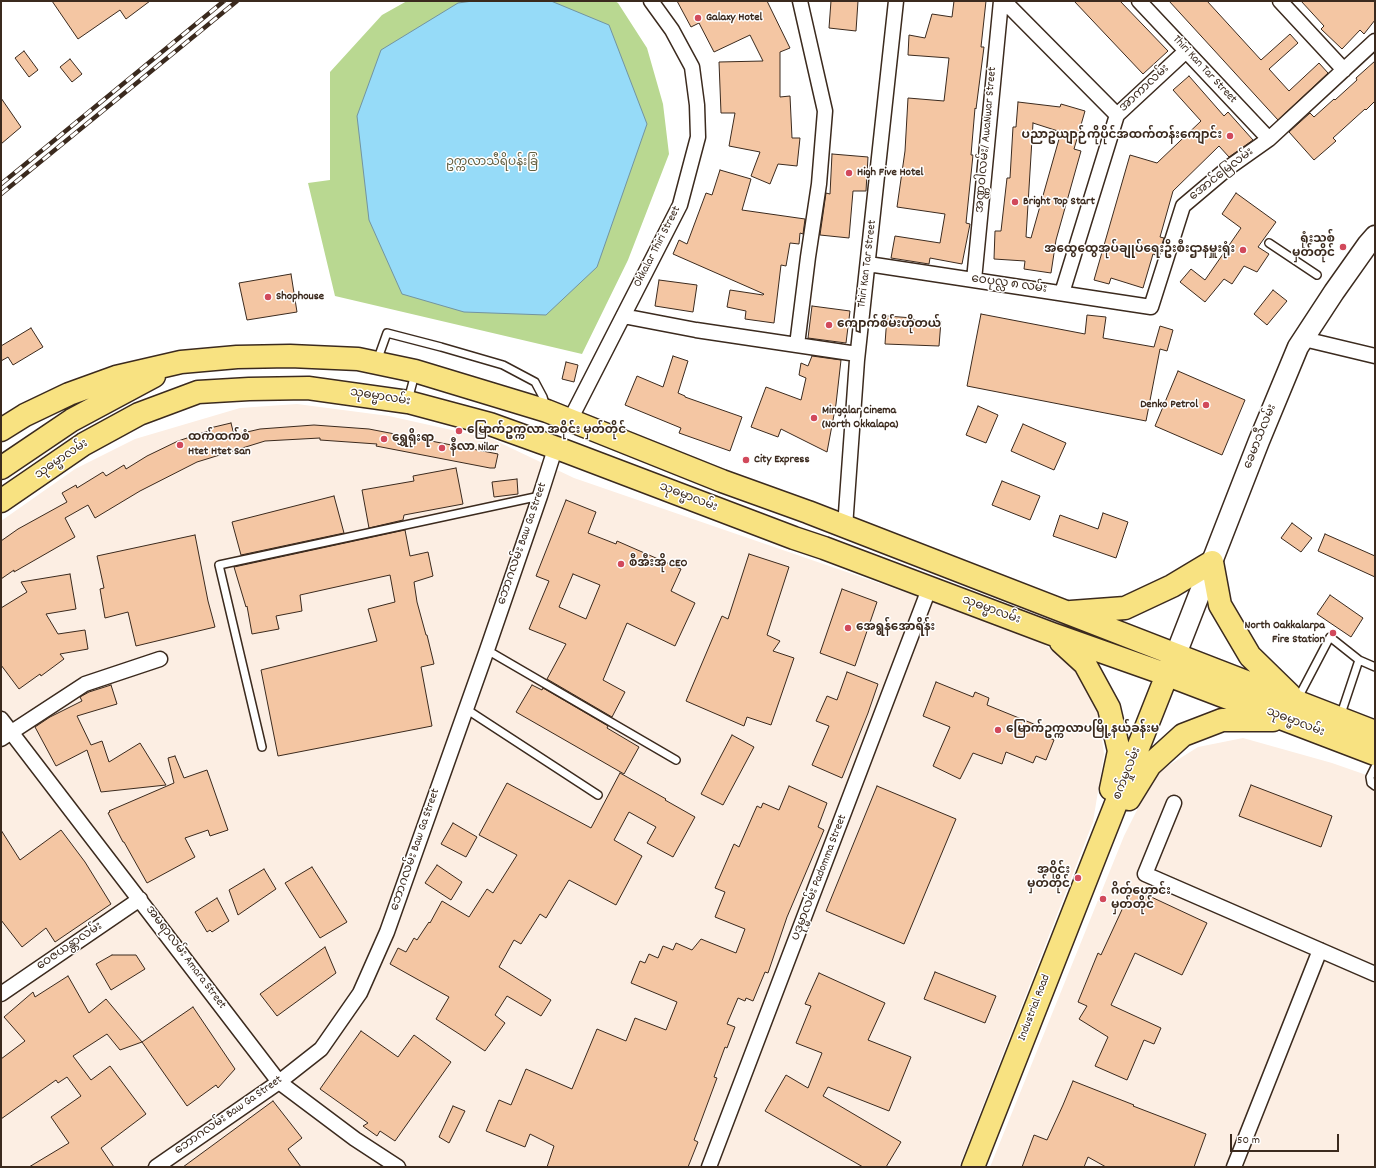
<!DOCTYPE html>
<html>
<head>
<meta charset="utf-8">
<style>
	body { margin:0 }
	#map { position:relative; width:1376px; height:1168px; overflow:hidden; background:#fff; font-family:Dekko,sans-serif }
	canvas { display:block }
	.frame { position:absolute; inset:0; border:2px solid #3b2a1e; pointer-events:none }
	.scale { position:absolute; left:1230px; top:1134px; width:109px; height:18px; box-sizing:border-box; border:2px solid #3b2a1e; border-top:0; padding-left:5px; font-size:12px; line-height:14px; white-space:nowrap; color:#3b2a1e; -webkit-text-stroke:3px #fff; paint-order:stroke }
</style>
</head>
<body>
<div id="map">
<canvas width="1376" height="1168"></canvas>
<div class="frame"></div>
<div class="scale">50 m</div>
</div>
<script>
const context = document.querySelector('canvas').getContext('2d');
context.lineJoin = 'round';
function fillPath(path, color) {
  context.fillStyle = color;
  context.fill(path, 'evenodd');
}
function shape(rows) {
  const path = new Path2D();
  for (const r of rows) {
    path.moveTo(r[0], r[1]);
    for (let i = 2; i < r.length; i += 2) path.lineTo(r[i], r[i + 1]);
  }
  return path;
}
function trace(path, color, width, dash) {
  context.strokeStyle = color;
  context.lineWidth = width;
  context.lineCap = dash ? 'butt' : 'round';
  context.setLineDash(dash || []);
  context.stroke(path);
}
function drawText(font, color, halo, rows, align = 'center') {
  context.font = font + ' Dekko,"Noto Sans Myanmar",sans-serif';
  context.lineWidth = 3;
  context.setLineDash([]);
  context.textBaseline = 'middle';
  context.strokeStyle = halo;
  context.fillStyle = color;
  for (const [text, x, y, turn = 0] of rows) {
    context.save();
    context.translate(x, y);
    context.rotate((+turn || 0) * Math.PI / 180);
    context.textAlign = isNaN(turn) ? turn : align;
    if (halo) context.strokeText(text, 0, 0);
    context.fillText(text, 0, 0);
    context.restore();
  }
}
fillPath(shape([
	[297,404,389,416,492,439,574,478,1035,637,1072,666,1098,711,1104,754,1093,822,959,1167,1,1167,1,521,75,469,135,439,240,408],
	[1243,738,1332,763,1375,778,1375,1167,990,1167,1124,836,1155,774,1198,747]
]), '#fceee3');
fillPath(shape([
	[407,1,615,1,618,3,647,48,663,104,669,154,628,260,582,354,335,296,308,183,330,180,330,72,382,15]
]), '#b9d891');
const water = shape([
	[473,1,551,1,609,25,647,124,597,267,546,315,464,312,402,294,369,220,357,116,381,50,458,3,473,1]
]);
fillPath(water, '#96dbf8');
trace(water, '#7294a1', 1);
const building = shape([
	[52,1,150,1,126,19,120,10,78,39,52,1],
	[677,1,767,1,790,48,780,52,780,97,790,96,792,138,800,138,797,166,778,164,770,184,751,176,760,152,729,146,735,113,721,113,719,62,763,61,750,35,714,52,699,23,691,27,677,1],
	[831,1,858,1,856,31,829,28,831,1],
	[954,1,986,1,981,47,984,47,976,109,975,108,971,155,973,155,966,223,970,224,962,264,930,258,929,264,891,258,895,236,940,243,945,214,897,207,905,151,908,98,944,101,949,58,908,55,909,35,925,38,932,14,952,17,954,1],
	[1074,1,1120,1,1168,51,1143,74,1074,1],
	[1169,1,1207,1,1261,60,1290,34,1298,43,1269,69,1289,91,1319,63,1328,73,1278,120,1169,1],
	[1301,1,1375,1,1375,20,1364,34,1360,30,1342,49,1321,29,1324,26,1301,1],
	[24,51,38,70,29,77,15,58,24,51],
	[70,59,82,74,72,82,60,67,70,59],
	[1375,61,1375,101,1366,110,1365,109,1333,138,1336,141,1314,160,1289,132,1310,113,1314,117,1334,99,1335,100,1357,80,1356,78,1375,61],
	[1189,76,1224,116,1228,112,1253,140,1229,157,1219,146,1173,191,1160,237,1164,238,1158,256,1153,254,1143,288,1111,278,1109,284,1094,280,1130,155,1157,163,1201,121,1173,90,1189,76],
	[1,98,21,127,1,144,1,98],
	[1018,102,1060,107,1061,104,1085,111,1074,149,1081,151,1056,240,1051,273,1024,269,1025,261,994,259,995,231,1001,231,1007,178,1010,178,1013,127,1016,127,1018,102],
	[1033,123,1061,132,1031,238,1026,237,1033,123],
	[832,154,868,157,866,191,853,191,849,238,820,235,826,193,830,194,832,154],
	[720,170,751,179,742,210,805,219,803,234,800,233,799,244,790,243,786,266,781,265,774,323,745,319,746,311,727,307,730,290,763,295,764,294,673,254,679,240,687,244,706,193,712,195,720,170],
	[1236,193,1276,222,1258,247,1269,254,1257,272,1244,266,1232,284,1224,279,1205,302,1180,282,1191,269,1205,280,1241,228,1222,214,1236,193],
	[291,274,297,312,247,320,239,283,291,274],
	[659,280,697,285,693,312,655,306,659,280],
	[1273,290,1287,301,1267,325,1254,314,1273,290],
	[812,306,850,311,846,343,808,338,812,306],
	[981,314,1085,334,1087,315,1106,317,1103,338,1154,347,1160,326,1173,330,1167,351,1160,349,1146,421,967,386,981,314],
	[887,316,913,318,913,320,941,321,939,346,885,344,887,316],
	[31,328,43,347,13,365,8,357,1,361,1,346,31,328],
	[673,356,688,361,678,393,685,396,685,397,742,417,730,451,679,433,681,428,625,405,637,376,663,387,673,356],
	[812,356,841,360,836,404,827,452,781,429,778,437,751,427,766,387,801,400,806,378,799,375,801,363,808,366,812,356],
	[566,362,578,365,574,382,562,379,566,362],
	[1178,371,1245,400,1222,455,1155,426,1178,371],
	[978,406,998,415,986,443,966,435,978,406],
	[231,423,234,435,260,429,314,425,369,429,498,454,495,468,490,468,376,446,377,444,320,440,320,438,265,441,197,462,140,491,95,518,88,505,65,518,75,537,14,572,14,570,1,579,1,541,18,529,67,502,62,493,76,485,77,488,103,472,106,476,124,465,126,469,147,456,178,441,211,430,210,428,231,423],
	[1023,424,1066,443,1054,470,1011,451,1023,424],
	[456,468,463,504,404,515,403,520,369,528,362,490,414,481,413,476,456,468],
	[517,479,518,494,494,497,492,482,517,479],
	[1002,481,1040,496,1030,520,992,505,1002,481],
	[334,496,344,533,241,555,232,522,334,496],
	[566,500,596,512,588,533,616,544,617,541,681,569,671,591,695,603,675,646,627,623,603,680,625,692,612,717,547,679,566,644,529,629,549,581,536,576,566,500],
	[573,574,600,585,586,619,559,607,573,574],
	[1103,513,1128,522,1116,558,1053,536,1060,515,1098,529,1103,513],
	[1292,523,1312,538,1301,552,1281,538,1292,523],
	[405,530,410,556,428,552,433,576,414,582,417,602,426,635,427,635,434,664,421,667,432,726,278,756,261,670,377,641,368,609,395,602,390,575,300,595,302,611,276,616,279,629,252,634,247,606,246,607,234,567,405,530],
	[1325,534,1375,556,1375,577,1318,551,1325,534],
	[195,535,208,601,215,627,136,646,128,612,105,618,100,589,104,588,97,556,195,535],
	[749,554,789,567,767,635,780,641,773,651,794,658,771,725,747,717,744,726,686,701,722,616,728,619,749,554],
	[70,574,76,609,46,614,58,634,85,630,88,649,60,654,64,659,41,676,40,674,19,689,1,665,1,608,27,592,21,582,70,574],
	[842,589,877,602,855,666,820,653,842,589],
	[1330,595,1363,618,1351,637,1317,614,1330,595],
	[847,672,878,684,868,713,842,778,812,765,829,726,816,721,827,696,837,700,847,672],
	[936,682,973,697,975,692,989,698,987,705,1051,731,1048,737,1054,740,1046,760,1036,756,1033,763,1006,752,1002,764,973,753,960,779,933,766,950,727,923,716,936,682],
	[111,685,117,704,77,716,91,745,102,741,109,762,140,743,166,785,101,792,87,750,56,766,35,727,50,717,82,701,80,697,89,692,111,685],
	[532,685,542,690,543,688,608,726,607,728,639,747,624,774,516,712,532,685],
	[732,735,754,747,723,805,701,794,732,735],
	[175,756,184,778,207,770,228,830,210,836,208,830,185,838,195,857,147,883,124,842,123,842,108,813,110,812,109,811,174,783,168,758,175,756],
	[620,773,666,799,665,800,695,817,673,857,647,843,656,827,629,812,614,840,642,856,616,905,569,880,546,918,540,914,521,944,514,940,499,967,551,1000,541,1016,507,996,495,1015,505,1023,485,1051,467,1039,436,1019,449,997,390,964,398,948,406,952,414,938,417,940,429,922,430,923,442,901,469,917,487,889,493,893,517,855,479,835,507,783,591,828,620,773],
	[1251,785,1332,816,1321,847,1239,816,1251,785],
	[789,786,827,803,818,827,824,830,787,917,768,973,765,972,753,1001,746,998,745,1001,738,998,727,1024,735,1027,727,1048,725,1047,714,1077,717,1078,694,1140,698,1142,688,1167,547,1167,554,1146,530,1134,525,1147,486,1131,499,1100,511,1105,526,1069,572,1089,597,1029,626,1041,635,1018,666,1030,677,1002,631,983,640,961,645,963,649,954,658,958,663,946,673,950,676,943,692,950,701,939,736,953,745,929,715,917,725,892,715,888,734,844,739,847,757,806,761,808,763,803,779,810,789,786],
	[877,786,956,819,904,944,826,911,877,786],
	[453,823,477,837,466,857,441,844,453,823],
	[1,830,20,860,61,830,85,862,111,904,55,942,46,928,22,947,1,920,1,830],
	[437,865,462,882,451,900,425,883,437,865],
	[312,867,347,922,320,938,285,883,312,867],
	[264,869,276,889,238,915,229,890,264,869],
	[1132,888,1207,923,1182,975,1135,953,1111,1005,1161,1028,1154,1044,1144,1040,1127,1080,1095,1066,1108,1037,1079,1019,1087,1006,1078,1002,1098,953,1101,955,1132,888],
	[217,898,229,921,212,932,210,930,207,932,195,912,217,898],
	[325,947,336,973,277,1016,260,994,325,947],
	[112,955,136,955,145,969,111,990,96,964,112,955],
	[935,972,996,996,985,1023,924,999,935,972],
	[819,973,885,1003,868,1040,911,1057,889,1111,828,1087,823,1096,901,1142,886,1167,863,1167,765,1111,786,1075,808,1088,822,1053,796,1043,811,1006,805,1004,819,973],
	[68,976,89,1013,106,999,142,1042,120,1050,107,1034,73,1056,91,1080,110,1066,146,1114,101,1148,114,1167,29,1167,69,1143,51,1117,81,1096,67,1077,58,1083,56,1080,1,1119,1,1059,25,1041,4,1017,33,992,35,997,68,976],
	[193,1007,235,1069,218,1088,216,1085,187,1106,142,1042,193,1007],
	[361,1031,398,1057,414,1035,451,1062,395,1141,380,1131,377,1136,363,1126,368,1123,320,1089,361,1031],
	[1073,1081,1134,1105,1133,1106,1206,1134,1194,1167,1106,1167,1088,1157,1084,1167,1022,1167,1034,1135,1047,1140,1063,1105,1073,1081],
	[273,1101,302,1138,288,1149,301,1167,183,1167,273,1101],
	[453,1106,465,1111,449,1143,439,1137,453,1106]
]);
fillPath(building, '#f4c6a3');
trace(building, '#3b2a1e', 1);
const lane = shape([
	[1269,243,1317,275],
	[377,361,387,333,441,347,503,365,535,382,543,397,546,407],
	[408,400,415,374],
	[487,650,676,760],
	[1297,700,1330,637,1359,660,1375,667],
	[466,709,598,795],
	[1340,717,1359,660],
	[262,747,219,565,540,496],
	[1375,767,1370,777,1371,783,1375,786]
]);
const street = shape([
	[1004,1,1117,115],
	[1139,1,1269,139],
	[1280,1,1344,70],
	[868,264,1151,307,1183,206,1228,168,1269,139,1375,41],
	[974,280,1001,1],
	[1062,293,1117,115,1186,51],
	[623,316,696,330,857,354],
	[1304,339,1375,356],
	[797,345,808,257,819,184,825,111,800,1],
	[570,420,680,205,698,137,697,105,692,67,672,30,651,1],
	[845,527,857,360,896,1],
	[1,719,279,1082,355,1139,398,1167],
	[1,739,85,684,160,659],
	[1174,803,1145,874,1375,974],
	[1,994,140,899],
	[156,1167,279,1082,321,1049,360,993,387,932,487,650,540,496,555,449],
	[709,1167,929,589],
	[1234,1167,1320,950]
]);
const secondary = shape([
	[1176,654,1259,441,1298,347,1334,292,1368,244,1375,236]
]);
const primary = shape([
	[1,430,25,415,69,394,116,377,181,362,237,357,290,356,358,359,415,371,547,411,722,481,808,512,1375,732],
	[1,468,72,420,154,376],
	[1,501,84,444,139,414,198,392,249,389,308,388,408,402,490,424,565,451,794,538,824,548,1052,634,1168,675,1375,754],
	[1071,612,1125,608,1172,586,1212,562,1220,605,1250,656,1290,695],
	[1061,642,1085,664,1109,708,1119,751,1111,789],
	[1129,799,1150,765,1183,735,1222,720,1273,720],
	[973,1167,1098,849,1172,662]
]);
trace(lane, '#3b2a1e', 10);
trace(street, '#3b2a1e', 17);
trace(secondary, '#3b2a1e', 23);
trace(primary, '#3b2a1e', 25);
trace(lane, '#fff', 7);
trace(street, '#fff', 14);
trace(secondary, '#fff', 20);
trace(primary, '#f8e281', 22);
const rail = shape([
	[1,184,224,1],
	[1,194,237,1]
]);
trace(rail, '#3b2a1e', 4.5);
trace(rail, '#fff', 3, [9]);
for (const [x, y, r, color] of [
	[698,18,4,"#d1495b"],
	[1230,136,4,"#d1495b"],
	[849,173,4,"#d1495b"],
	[1015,202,4,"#d1495b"],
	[1343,247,4,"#d1495b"],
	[1243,250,4,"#d1495b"],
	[268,297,4,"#d1495b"],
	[829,325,4,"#d1495b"],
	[1206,405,4,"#d1495b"],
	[814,418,4,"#d1495b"],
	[459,431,4,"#d1495b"],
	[384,439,4,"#d1495b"],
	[180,445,4,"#d1495b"],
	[442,448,4,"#d1495b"],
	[746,460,4,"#d1495b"],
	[621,564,4,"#d1495b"],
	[848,628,4,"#d1495b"],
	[1333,633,4,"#d1495b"],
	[998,730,4,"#d1495b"],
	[1078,878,4,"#d1495b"],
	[1103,899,4,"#d1495b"]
]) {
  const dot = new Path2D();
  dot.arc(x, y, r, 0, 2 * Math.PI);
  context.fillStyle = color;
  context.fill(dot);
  trace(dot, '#fff', 1.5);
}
drawText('bold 12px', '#3b2a1e', '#fff', [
	["Galaxy Hotel",706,18],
	["ပညာဥယျာဉ်ကိုပိုင်အထက်တန်းကျောင်း",1222,136,"right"],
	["High Five Hotel",857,173],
	["Bright Top Start",1023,202],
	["ရုံးသစ်",1335,240,"right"],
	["မှတ်တိုင်",1335,254,"right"],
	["အထွေထွေအုပ်ချုပ်ရေးဦးစီးဌာနမှူးရုံး",1235,250,"right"],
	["Shophouse",276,297],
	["ကျောက်စိမ်းဟိုတယ်",837,325],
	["Denko Petrol",1198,405,"right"],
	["Mingalar Cinema",822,411],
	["(North Okkalapa)",822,425],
	["မြောက်ဥက္ကလာ အဝိုင်း မှတ်တိုင်",467,431],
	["ထက်ထက်စံ",188,438],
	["Htet Htet San",188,452],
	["ရွှေရိုးရာ",392,439],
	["နီလာ Nilar",450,448],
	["City Express",754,460],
	["စီအီးအို CEO",629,564],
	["North Oakkalarpa",1325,626,"right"],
	["Fire Station",1325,640,"right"],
	["အေရွန်အောရိန်း",856,628],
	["မြောက်ဥက္ကလာပမြို့နယ်ခန်းမ",1006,730],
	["အဝိုင်း",1070,871,"right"],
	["မှတ်တိုင်",1070,885,"right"],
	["ဂိတ်ဟောင်း",1111,892],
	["မှတ်တိုင်",1111,906]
], 'left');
drawText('12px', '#3b2a1e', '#fff', [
	["Thiri Kan Tar Street",1204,70,47],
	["အာကာလမ်း",1145,89,-43],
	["အဏ္ဏဝါလမ်း/ AwaNwar Street",987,140,-85],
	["အောင်မြေလမ်း",1222,175,-38],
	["Okkalar Thiri Street",658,247,-63],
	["Thiri Kan Tar Street",868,264,-83],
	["ဝေပုလ္လ ၈ လမ်း",1009,285,8],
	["သုဓမ္မာလမ်း",380,398,9],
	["ခေမာသီလမ်း",1261,437,-68],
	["သုဓမ္မာလမ်း",62,460,-34],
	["သုဓမ္မာလမ်း",688,498,21],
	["ဘောဂလမ်း Baw Ga Street",523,544,-71],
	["သုဓမ္မာလမ်း",991,611,20],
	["သုဓမ္မာလမ်း",1295,723,21],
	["စက်မှုလမ်း",1128,774,-68],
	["ဘောဂလမ်း Baw Ga Street",416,850,-71],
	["ပဒုမ္မာလမ်း Padomma Street",820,878,-69],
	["ဝေဇယန္တာလမ်း",70,947,-34],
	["အမရာလမ်း Amara Street",185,958,53],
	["Industrial Road",1035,1008,-69],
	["ဘောဂလမ်း Baw Ga Street",229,1116,-35]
]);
drawText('12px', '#615e40', '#fff', [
	["ဥက္ကလာသီရိပန်းခြံ",492,163]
]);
</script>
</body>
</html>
